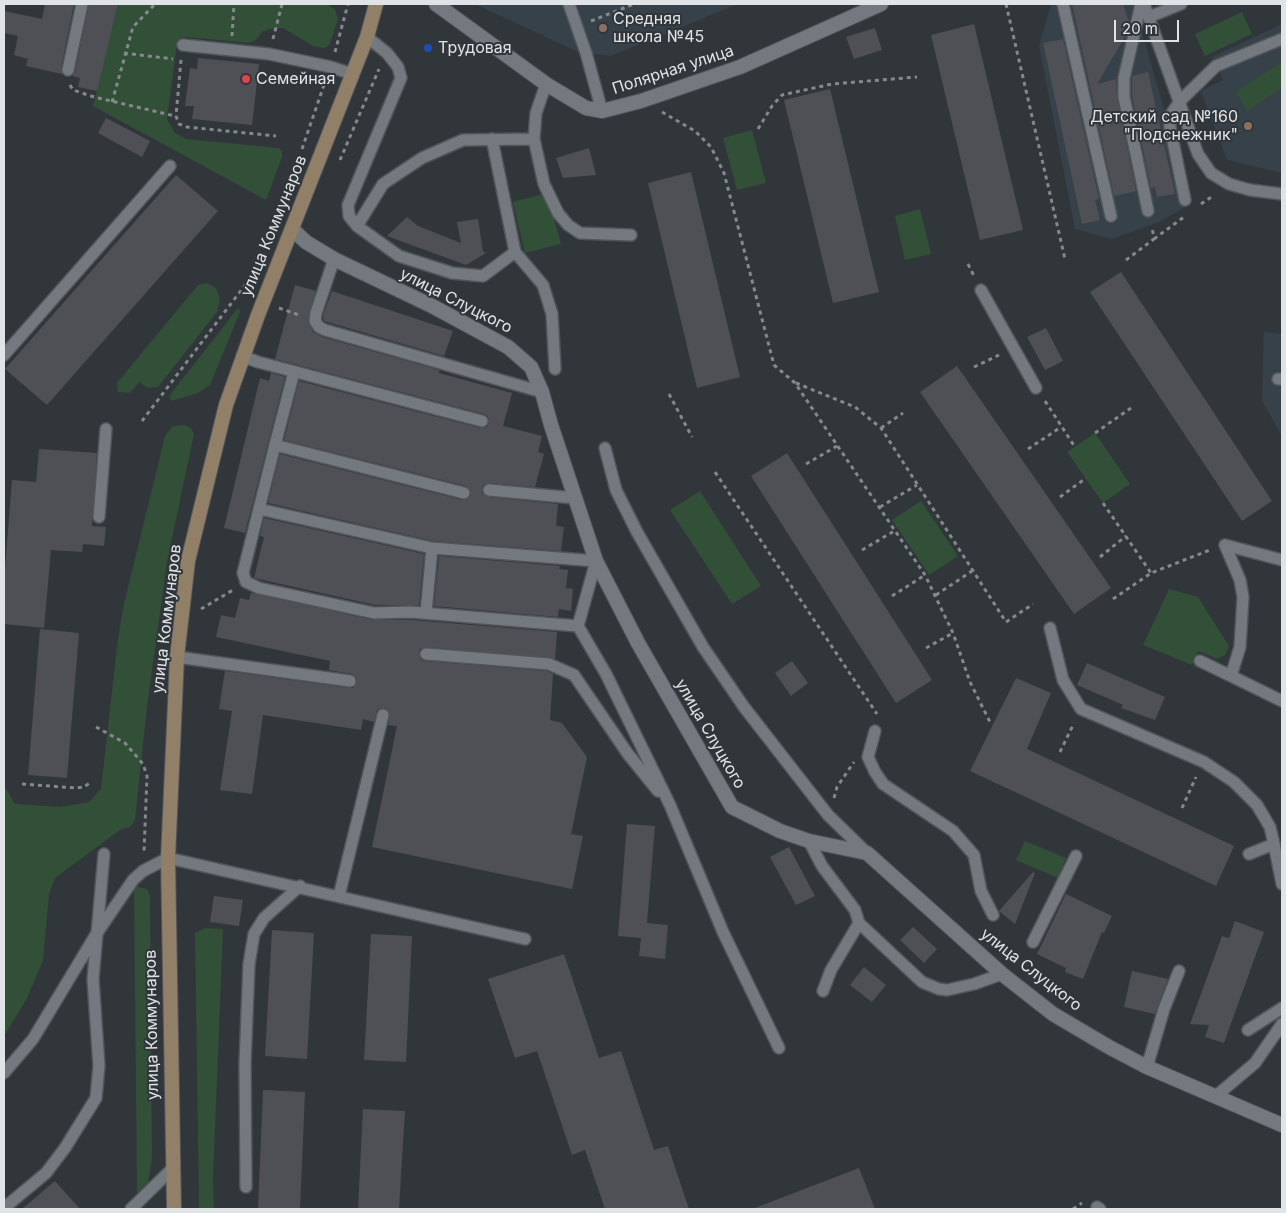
<!DOCTYPE html>
<html>
<head>
<meta charset="utf-8">
<style>
	body { margin:0 }
	#map { position:relative; width:1286px; height:1213px; overflow:hidden; background:#31363b; font-family:Inter,sans-serif }
	canvas { display:block }
	.frame { position:absolute; inset:0; border:5px solid #e0e4e6; pointer-events:none }
	.scale { position:absolute; left:1114px; top:20px; width:65px; height:22px; box-sizing:border-box; border:2px solid #e0e4e6; border-top:0; padding-left:6px; font-size:15px; line-height:18px; white-space:nowrap; color:#e0e4e6; -webkit-text-stroke:4px #31363b; paint-order:stroke }
</style>
</head>
<body>
<div id="map">
<canvas width="1286" height="1213"></canvas>
<div class="frame"></div>
<div class="scale">20 m</div>
</div>
<script>
const context = document.querySelector('canvas').getContext('2d');
context.lineJoin = 'round';
function fillPath(path, color) {
  context.fillStyle = color;
  context.fill(path, 'evenodd');
}
function shape(rows) {
  const path = new Path2D();
  for (const r of rows) {
    path.moveTo(r[0], r[1]);
    for (let i = 2; i < r.length; i += 2) path.lineTo(r[i], r[i + 1]);
  }
  return path;
}
function trace(path, color, width, dash) {
  context.strokeStyle = color;
  context.lineWidth = width;
  context.lineCap = dash ? 'butt' : 'round';
  context.setLineDash(dash || []);
  context.stroke(path);
}
function drawText(font, color, halo, rows, align = 'center') {
  context.font = font + ' Inter,sans-serif';
  context.lineWidth = 4;
  context.setLineDash([]);
  context.textBaseline = 'middle';
  context.strokeStyle = halo;
  context.fillStyle = color;
  for (const [text, x, y, turn = 0] of rows) {
    context.save();
    context.translate(x, y);
    context.rotate((+turn || 0) * Math.PI / 180);
    context.textAlign = isNaN(turn) ? turn : align;
    if (halo) context.strokeText(text, 0, 0);
    context.fillText(text, 0, 0);
    context.restore();
  }
}
fillPath(shape([
	[475,4,738,4,611,56,578,52],
	[1051,4,1134,4,1191,204,1159,222,1112,239,1075,229,1039,46],
	[1282,24,1282,173,1227,160,1201,91,1223,80,1212,57],
	[1264,332,1282,334,1282,436,1262,401]
]), '#36414a');
fillPath(shape([
	[118,4,326,4,335,9,338,19,330,44,325,48,313,46,283,28,270,29,262,32,256,40,249,43,187,37,181,38,177,43,167,119,174,132,186,139,279,148,282,151,282,157,266,200,93,106],
	[1242,12,1252,34,1205,56,1195,34],
	[1282,62,1282,88,1247,111,1235,92],
	[752,130,766,183,737,190,723,138],
	[547,193,561,244,525,253,513,202],
	[920,209,931,254,905,260,895,216],
	[206,283,216,288,220,298,217,312,158,387,148,388,139,382,130,393,118,392,117,383,198,285],
	[238,308,240,312,210,385,198,393,171,401,169,396],
	[184,425,191,428,194,434,167,562,147,707,135,820,130,827,120,830,55,878,49,894,43,961,26,1000,4,1036,4,785,15,804,61,807,89,802,101,789,118,638,124,604,165,436,173,426],
	[1095,433,1130,484,1103,503,1067,452],
	[700,491,761,586,732,604,670,510],
	[921,501,958,556,929,575,892,520],
	[1169,589,1198,597,1229,646,1225,655,1217,659,1198,651,1192,665,1143,645],
	[1025,841,1066,858,1058,878,1016,860],
	[134,886,147,889,150,896,152,1159,148,1183,137,1193],
	[205,928,223,929,213,1177,214,1209,199,1209,195,933]
]), '#324f38');
fillPath(shape([
	[45,4,74,4,61,68,62,74,26,66,28,59,14,55,18,36,4,33,4,11,42,19],
	[89,4,118,4,97,91,78,87,80,78,72,76,75,72],
	[1072,4,1123,4,1129,22,1126,35,1097,84,1116,79,1117,98,1136,191,1114,196],
	[974,24,1023,230,980,240,931,35],
	[875,28,882,50,854,59,846,37],
	[1063,39,1099,199,1095,200,1100,220,1082,224,1043,43],
	[198,58,259,64,252,125,192,119,194,106,185,106,190,68,197,69],
	[1148,72,1175,194,1157,197,1155,187,1151,188,1132,96,1132,76],
	[830,89,879,292,833,303,784,100],
	[106,118,150,141,142,157,98,133],
	[589,148,596,175,563,178,556,158],
	[691,172,740,377,697,388,648,183],
	[176,175,218,211,47,405,5,369],
	[407,217,418,226,461,243,457,222,478,219,483,251,486,253,466,265,387,236],
	[1121,272,1272,501,1242,521,1090,292],
	[295,285,316,291,308,321,313,332,322,337,439,370,439,373,512,393,503,426,542,436,538,452,544,454,535,487,489,483,483,485,482,493,488,497,558,504,556,526,564,527,561,551,433,541,268,503,280,454,462,500,466,500,471,495,471,491,466,486,284,440,299,381,480,428,487,427,489,422,488,416,484,414,275,359],
	[332,291,453,331,444,356,324,321,323,315],
	[1046,328,1063,361,1045,370,1027,337],
	[957,366,1111,588,1074,614,920,392],
	[271,373,285,377,245,533,224,528,260,378,269,381],
	[39,449,97,453,92,526,106,527,104,546,83,544,82,552,51,550,44,628,4,624,4,581,12,480,36,482],
	[787,453,932,680,896,703,751,476],
	[264,518,424,554,419,605,375,605,254,578,264,537,260,536],
	[439,556,560,566,559,569,568,570,566,588,573,589,571,611,559,609,558,617,434,606],
	[251,593,373,620,411,620,557,632,555,659,427,647,420,649,419,654,421,660,425,661,547,671,553,674,550,720,562,723,587,757,571,834,583,836,572,889,372,847,397,726,388,725,390,713,385,708,377,710,374,722,363,719,361,730,263,715,252,794,220,790,232,711,219,709,225,671,349,688,353,688,357,682,357,678,352,674,329,670,330,661,216,637,221,615,235,618,240,598,249,600],
	[40,629,79,633,67,778,28,775],
	[792,661,808,683,791,696,775,673],
	[1087,663,1165,697,1155,720,1121,708,1123,705,1077,685],
	[1016,678,1051,693,1027,749,1234,846,1216,886,970,771],
	[627,824,655,826,647,923,668,925,665,959,639,956,641,938,618,936],
	[789,847,815,896,796,905,770,857],
	[1033,872,1035,873,1015,924,999,911],
	[1066,894,1112,916,1104,933,1102,932,1083,979,1065,972,1066,968,1037,954],
	[214,896,243,900,239,926,210,922],
	[1235,921,1264,932,1224,1043,1205,1037,1209,1025,1190,1024,1222,936,1229,938],
	[913,927,937,949,924,963,900,940],
	[272,930,314,933,307,1059,265,1056],
	[371,934,412,936,406,1062,364,1060],
	[564,954,599,1058,621,1051,654,1150,668,1146,689,1209,605,1209,585,1150,572,1155,537,1051,515,1058,488,979],
	[864,967,886,985,872,1002,850,985],
	[1132,971,1168,979,1155,1014,1124,1007],
	[263,1090,305,1092,300,1209,258,1209],
	[363,1109,405,1111,399,1209,358,1209],
	[859,1168,875,1209,756,1209,755,1208],
	[55,1181,80,1209,22,1209]
]), '#4f5056');
const service = shape([
	[569,4,586,53,602,111],
	[1063,4,1111,216],
	[1141,4,1124,78,1124,97,1148,211],
	[1144,4,1198,154,1211,173,1229,184,1250,190,1282,194],
	[1149,17,1181,4],
	[367,37,387,53,398,67,401,78,348,205,349,216,357,226,399,256,452,273,483,276,515,252,543,285,552,314,555,369],
	[183,45,269,54,331,67,352,74],
	[68,70,82,4],
	[546,84,536,113,534,139,544,184,558,213,568,225,580,233,631,235],
	[492,139,515,252],
	[1185,200,1170,127,1170,116,1180,101,1216,66,1282,39],
	[357,226,383,184,422,158,463,140,534,139],
	[334,259,316,313,315,321,319,327,325,330,542,392],
	[981,290,1036,388],
	[4,355,170,166],
	[242,356,258,362,482,421],
	[294,372,275,445,464,493],
	[1278,379,1282,379],
	[275,445,259,509,432,548,596,561,578,626,606,674,670,805,723,932,779,1048],
	[605,448,616,490,637,532,703,647,744,707,828,815,867,853],
	[489,490,575,498],
	[259,509,243,573,246,582,259,588,374,613,411,612,578,626],
	[99,517,106,429],
	[1225,545,1240,580,1243,597,1240,647,1231,676,1282,701],
	[1225,545,1282,560],
	[426,613,432,548],
	[1050,628,1063,680,1081,709,1204,762,1234,782,1257,805,1270,827,1274,844,1249,854],
	[426,654,549,664,574,675,628,754,658,791],
	[177,657,350,681],
	[1200,661,1231,676],
	[875,731,868,757,875,772,883,784,953,831,974,855,981,891,993,915],
	[809,841,822,866,855,910,859,923,831,970,823,991],
	[1274,844,1282,884],
	[339,896,383,715],
	[859,923,922,982,939,989,947,990,974,984,1002,974],
	[1033,942,1076,856],
	[1248,1030,1282,1008],
	[1147,1067,1164,1009,1179,971],
	[4,1073,33,1039,95,936,133,880,143,871,168,858,525,939],
	[1216,1096,1255,1063,1282,1024],
	[246,1187,245,1064,249,964,254,934,264,918,300,886],
	[1097,1207,1100,1209],
	[4,1208,46,1173,65,1148,96,1098,99,1066,93,979,104,854],
	[131,1209,172,1169]
]);
const minor = shape([
	[436,4,546,84,586,108,602,111,641,101,740,67,881,4],
	[292,229,306,242,334,259,432,306,508,347,531,367,542,392,551,425,596,561,638,643,732,807,780,831,809,841,867,853,1002,974,1053,1014,1109,1047,1147,1067,1282,1125]
]);
const secondary = shape([
	[174,1209,168,858,177,657,188,561,226,405,258,315,367,37,376,4]
]);
trace(service, '#515559', 14);
trace(minor, '#515559', 16);
trace(secondary, '#515559', 16);
trace(shape([
	[1006,4,1065,259],
	[591,21,634,4],
	[232,36,234,4],
	[273,39,282,4],
	[335,52,348,4],
	[124,53,173,59],
	[181,60,176,116,179,124,187,127,276,136],
	[70,85,73,90,94,97,175,116],
	[112,102,133,27,155,4],
	[662,112,695,131,711,147,724,173,774,365,795,383,925,575,953,633,970,682,990,722],
	[758,129,772,106,782,95,832,84,917,77],
	[302,149,325,82],
	[340,160,379,69],
	[1201,204,1214,195],
	[1154,239,1184,217],
	[1126,260,1154,239,1152,227],
	[968,264,974,276],
	[279,308,299,315],
	[974,367,999,355],
	[796,383,855,407,881,428,1006,622,1033,604],
	[669,394,692,437],
	[1045,401,1075,447],
	[142,421,252,276],
	[881,428,903,413],
	[1095,433,1131,408],
	[1028,449,1061,427],
	[806,464,837,446],
	[715,472,877,714],
	[1060,497,1086,478],
	[1103,503,1151,573],
	[880,507,917,485],
	[862,550,896,530],
	[1100,557,1126,536],
	[936,595,972,571],
	[892,596,925,575],
	[1113,599,1151,573,1210,550],
	[201,609,233,590],
	[926,648,953,633],
	[96,727,125,743,143,764,147,776,144,852],
	[1060,752,1074,723],
	[22,784,76,788,84,787,91,782],
	[834,798,837,787,854,762],
	[1182,808,1196,777],
	[1073,1209,1082,1203]
]), '#85898d', 3, [4, 4]);
trace(service, '#73797e', 11);
trace(minor, '#73797e', 14);
trace(secondary, '#917f68', 14);
for (const [x, y, r, color] of [
	[603,28,5,"#8d6e63"],
	[428,48,5,"#1a4fb4"],
	[246,79,5,"#e0444e"],
	[1248,126,5,"#8d6e63"]
]) {
  const dot = new Path2D();
  dot.arc(x, y, r, 0, 2 * Math.PI);
  context.fillStyle = color;
  context.fill(dot);
  trace(dot, '#31363b', 2);
}
drawText('16px', '#e0e4e6', '#31363b', [
	["Средняя",613,19],
	["школа №45",613,37],
	["Трудовая",438,48],
	["Семейная",256,79],
	["Детский сад №160",1238,117,"right"],
	["\"Подснежник\"",1238,135,"right"]
], 'left');
drawText('16px', '#e0e4e6', '#31363b', [
	["Полярная улица",673,70,-18],
	["улица Коммунаров",274,226,-68],
	["улица Слуцкого",456,301,27],
	["улица Коммунаров",167,619,-83],
	["улица Слуцкого",710,734,60],
	["улица Слуцкого",1031,970,38],
	["улица Коммунаров",152,1025,-91]
]);
</script>
</body>
</html>
